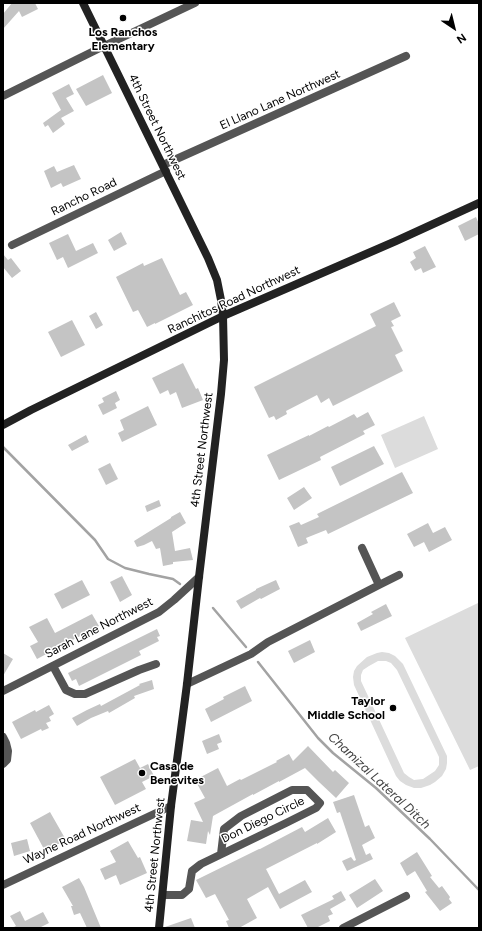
<!DOCTYPE html>
<html>
<head>
<meta charset="utf-8">
<style>
	body { margin:0 }
	#map { position:relative; width:482px; height:931px; overflow:hidden; background:#fff; font-family:Figtree,sans-serif }
	canvas { display:block }
	.frame { position:absolute; inset:0; border:4px solid #000; pointer-events:none }
	.north { position:absolute; left:434px; top:8px; width:40px; height:40px; -webkit-text-stroke:3px #fff; paint-order:stroke; rotate:145deg; font-size:11px; font-weight:700; line-height:16px; text-align:center; color:#000 }
	.north::after { content:''; display:block; margin:auto; width:14px; height:18px; background:#000; clip-path:polygon(50% 0,100% 100%,50% 72%,0 100%) }
</style>
</head>
<body>
<div id="map">
<canvas width="482" height="931"></canvas>
<div class="frame"></div>
<div class="north">N</div>
</div>
<script>
const context = document.querySelector('canvas').getContext('2d');
context.lineJoin = 'round';
function fillPath(path, color) {
  context.fillStyle = color;
  context.fill(path, 'evenodd');
}
function shape(rows) {
  const path = new Path2D();
  for (const r of rows) {
    path.moveTo(r[0], r[1]);
    for (let i = 2; i < r.length; i += 2) path.lineTo(r[i], r[i + 1]);
  }
  return path;
}
function trace(path, color, width, dash) {
  context.strokeStyle = color;
  context.lineWidth = width;
  context.lineCap = dash ? 'butt' : 'round';
  context.setLineDash(dash || []);
  context.stroke(path);
}
function drawText(font, color, halo, rows, align = 'center') {
  context.font = font + ' Figtree,sans-serif';
  context.lineWidth = 3;
  context.setLineDash([]);
  context.textBaseline = 'middle';
  context.strokeStyle = halo;
  context.fillStyle = color;
  for (const [text, x, y, turn = 0] of rows) {
    context.save();
    context.translate(x, y);
    context.rotate((+turn || 0) * Math.PI / 180);
    context.textAlign = isNaN(turn) ? turn : align;
    if (halo) context.strokeText(text, 0, 0);
    context.fillText(text, 0, 0);
    context.restore();
  }
}
fillPath(shape([
	[424,416,438,449,395,468,381,435],
	[478,603,479,605,479,766,470,770,405,638],
	[382,652,389,653,395,656,403,664,447,756,447,763,446,769,442,776,435,782,430,785,421,788,414,788,406,785,400,781,396,776,354,685,353,677,354,671,357,666,367,657,377,653],
	[378,661,386,661,391,663,397,670,439,757,439,765,435,771,423,779,414,780,409,777,404,773,361,681,361,675,363,670,369,666]
]), '#dcdcdc');
trace(shape([
	[3,447,95,540,108,559,125,568,149,574,173,579,180,584],
	[213,608,246,647],
	[258,662,318,738,333,753,376,788,430,839,479,890]
]), '#a3a3a3', 2.5);
fillPath(shape([
	[12,3,35,3,38,9,22,17,19,11,3,29,3,14],
	[103,75,112,93,86,106,76,89],
	[69,84,74,94,66,98,74,111,61,118,65,124,53,133,48,125,45,127,43,123,61,110,52,93],
	[74,165,81,179,63,187,61,183,51,188,44,171,54,166,57,172],
	[476,217,479,224,479,234,465,241,458,226],
	[121,232,127,244,114,251,108,240],
	[68,234,76,251,93,243,98,253,68,268,63,257,57,260,49,243],
	[425,246,436,267,423,273,421,268,415,271,410,262,416,258,413,252],
	[3,254,8,260,11,258,21,271,12,278,3,267],
	[162,258,180,295,186,292,193,305,155,324,155,323,147,327,138,310,133,312,116,277,143,263,144,266],
	[394,302,401,316,391,321,394,326,391,327,403,351,395,355,403,371,333,406,329,398,321,403,317,395,286,411,287,414,276,420,274,416,269,418,254,387,376,326,370,314],
	[96,312,103,325,96,329,89,316],
	[72,320,85,345,61,357,48,332],
	[183,363,196,389,198,388,203,400,182,408,176,392,170,395,168,390,160,394,152,378],
	[116,391,120,400,115,403,117,408,103,415,98,405,104,402,102,398],
	[148,406,157,425,122,442,118,433,124,430,120,420],
	[368,412,375,425,363,431,365,434,320,457,321,460,279,480,267,455,309,435,309,436,328,426,329,427,354,414,357,418],
	[86,435,89,442,72,451,68,445],
	[374,446,384,464,340,486,331,467],
	[110,463,118,479,106,485,98,469],
	[402,472,413,493,328,534,326,530,306,538,308,543,298,547,289,526,299,522,301,525,319,517,317,514],
	[304,487,312,498,294,510,287,498],
	[159,500,161,506,147,512,145,506],
	[180,512,186,523,172,532,175,551,190,548,193,560,173,562,173,564,163,566,160,548,156,549,152,541,144,545,137,547,134,541,171,518,171,517],
	[428,523,433,533,445,527,452,540,429,552,424,542,414,547,407,534],
	[122,576,132,595,120,602,110,582],
	[82,580,90,595,62,609,54,594],
	[276,580,280,589,261,599,260,598,241,609,236,601,256,590,256,589],
	[386,604,392,616,361,631,357,623,373,614,371,612],
	[92,614,99,626,37,659,30,646,38,642,29,627,47,618,55,633],
	[157,629,160,636,157,637,159,641,139,651,141,655,79,686,76,679,72,681,68,673],
	[310,640,315,652,294,663,288,651],
	[3,653,13,659,3,676],
	[152,680,154,689,134,696,135,698,109,713,108,711,91,718,77,726,72,718,87,710,100,704,101,706,140,685,139,684],
	[245,686,252,701,211,722,205,709,224,699,223,697],
	[49,705,54,714,49,717,51,721,46,723,49,728,42,731,41,729,21,739,12,722,35,710,36,712],
	[219,734,222,742,217,744,219,749,207,754,202,741],
	[308,746,333,772,335,770,349,783,336,798,319,782,305,768,279,782,279,781,253,795,253,794,213,816,210,835,208,831,206,844,187,841,191,820,203,822,194,803,205,798,195,780,218,768,227,786,240,779,241,780,277,762,276,761,289,754,293,761],
	[135,759,140,768,148,764,154,776,142,782,146,789,115,805,100,777],
	[354,795,365,827,369,825,375,838,362,845,366,855,370,853,373,859,347,871,342,861,351,857,354,861,356,860,340,812,337,813,333,802],
	[50,812,66,840,45,851,30,823],
	[328,818,336,832,317,844,317,843,266,869,279,894,305,880,312,892,280,909,268,887,247,899,257,918,239,928,229,928,226,921,229,920,215,894,206,898,196,880,259,849,260,849,302,827,305,832],
	[27,839,30,851,14,856,11,843],
	[128,841,138,858,140,857,147,873,120,885,116,875,105,880,100,869,116,862,110,851],
	[417,852,432,876,430,877,439,888,442,886,450,897,449,899,452,903,440,911,425,892,427,891,415,871,407,876,400,863],
	[79,878,84,887,101,928,87,928,80,913,74,915,71,906,73,906,62,887],
	[375,879,383,891,357,908,349,895],
	[341,891,346,900,330,909,333,914,328,916,330,921,316,928,308,928,301,915,334,899,332,896],
	[20,911,25,921,43,912,49,923,39,928,12,928,16,926,10,916],
	[191,918,195,928,165,928,165,927]
]), '#c4c4c4');
trace(shape([
	[3,96,104,46,195,3],
	[163,165,406,56],
	[12,245,166,171],
	[379,585,399,575],
	[53,666,66,690,75,694,85,694,139,670,156,664],
	[187,684,251,654,268,642,379,585,362,548],
	[3,691,159,612,174,600,199,577],
	[3,737,6,743,8,751,7,760,3,764],
	[3,885,171,806],
	[163,895,182,895,189,889,192,871,201,864,286,823,316,808,320,803,307,790,292,790,241,816,224,829,221,854],
	[343,928,406,896]
]), '#555', 8);
trace(shape([
	[83,3,208,258,217,280,221,300,223,316,224,360,221,394,199,577,187,684,171,806,159,928],
	[3,425,31,410,223,316,396,241,479,203]
]), '#222', 8);
for (const [x, y, r, color] of [
	[123,18,4,"#000"],
	[393,708,4,"#000"],
	[142,773,4,"#000"]
]) {
  const dot = new Path2D();
  dot.arc(x, y, r, 0, 2 * Math.PI);
  context.fillStyle = color;
  context.fill(dot);
  trace(dot, '#fff', 1.5);
}
drawText('bold 12px', '#000', '#fff', [
	["Los Ranchos",123,32],
	["Elementary",123,46],
	["Taylor",385,701,"right"],
	["Middle School",385,715,"right"],
	["Casa de",150,766,"left"],
	["Benevites",150,780,"left"]
]);
drawText('12px', '#000', '#fff', [
	["El Llano Lane Northwest",280,100,-24],
	["4th Street Northwest",157,127,64],
	["Rancho Road",84,197,-26],
	["Ranchitos Road Northwest",234,300,-25],
	["4th Street Northwest",202,450,-83],
	["Sarah Lane Northwest",99,628,-27],
	["Don Diego Circle",263,820,-26],
	["Wayne Road Northwest",82,834,-25],
	["4th Street Northwest",155,855,-84]
]);
drawText('italic 13px', '#444', '#fff', [
	["Chamizal Lateral Ditch",379,781,43]
]);
</script>
</body>
</html>
